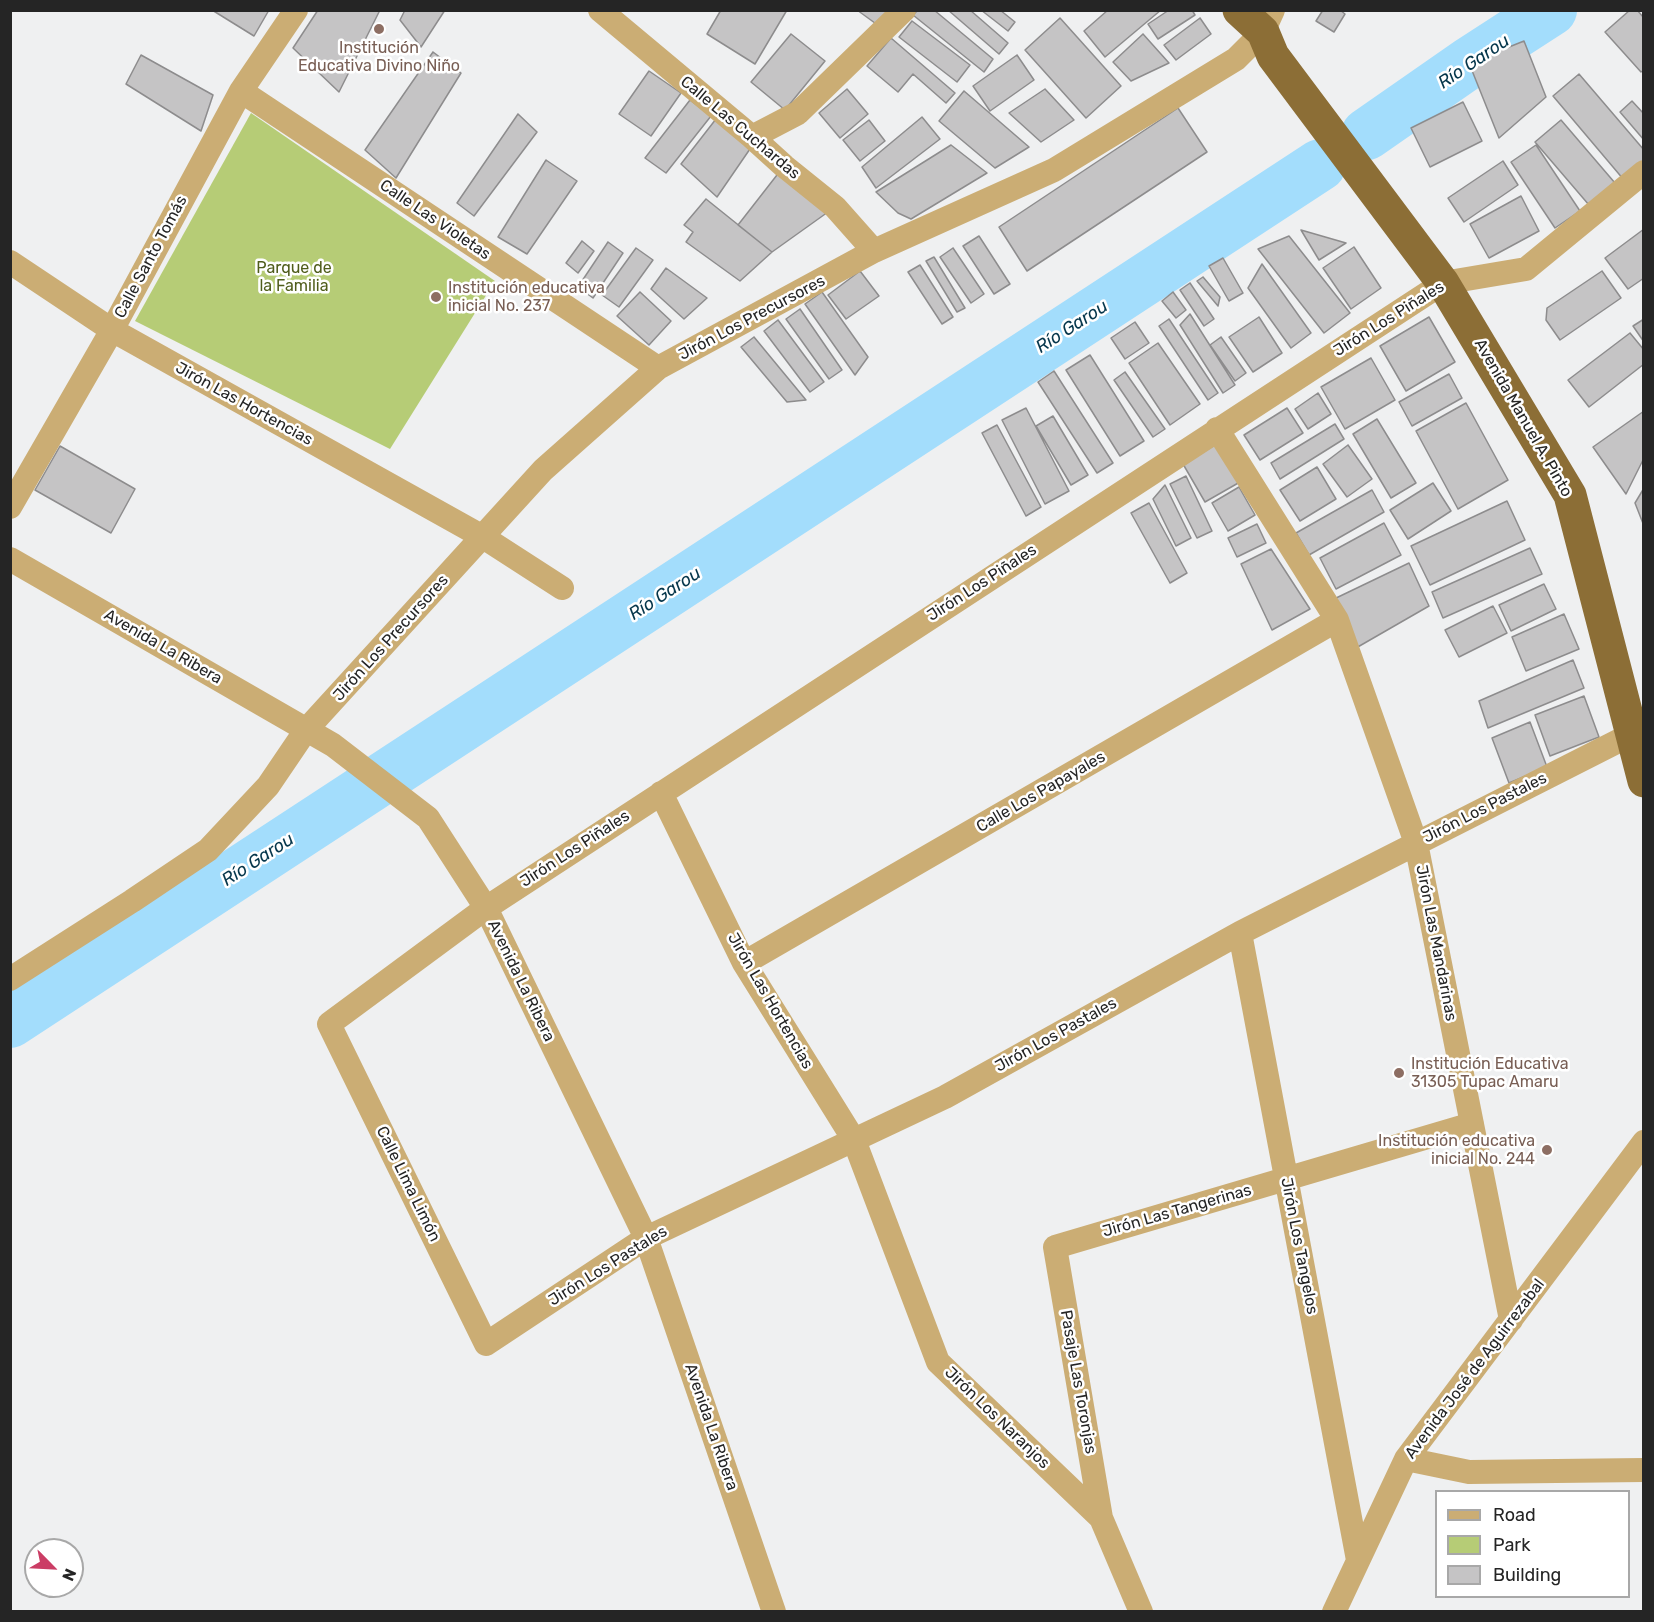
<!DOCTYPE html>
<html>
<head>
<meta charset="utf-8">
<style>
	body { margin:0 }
	#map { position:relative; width:1654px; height:1622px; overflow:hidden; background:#eff0f1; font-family:Rubik,sans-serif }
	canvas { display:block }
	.frame { position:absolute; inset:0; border:12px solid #252525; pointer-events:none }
	.legend { position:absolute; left:1435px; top:1490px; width:195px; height:108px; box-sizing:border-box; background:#fff; border:2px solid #a8a8a8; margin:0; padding:8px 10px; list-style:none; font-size:18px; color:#252525 }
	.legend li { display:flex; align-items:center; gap:12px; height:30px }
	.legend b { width:30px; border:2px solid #a8a8a8 }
	.north { position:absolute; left:24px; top:1538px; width:60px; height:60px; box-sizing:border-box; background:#fff; border:2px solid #a8a8a8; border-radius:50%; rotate:114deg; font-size:16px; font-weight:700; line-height:24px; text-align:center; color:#252525 }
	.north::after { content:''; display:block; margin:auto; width:21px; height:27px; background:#cb3d65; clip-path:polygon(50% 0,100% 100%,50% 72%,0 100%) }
</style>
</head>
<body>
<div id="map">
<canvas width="1654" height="1622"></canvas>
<div class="frame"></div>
<ul class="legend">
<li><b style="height:8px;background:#cbad74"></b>Road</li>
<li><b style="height:16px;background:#b6cc76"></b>Park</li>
<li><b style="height:16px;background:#c5c4c5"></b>Building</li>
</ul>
<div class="north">N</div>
</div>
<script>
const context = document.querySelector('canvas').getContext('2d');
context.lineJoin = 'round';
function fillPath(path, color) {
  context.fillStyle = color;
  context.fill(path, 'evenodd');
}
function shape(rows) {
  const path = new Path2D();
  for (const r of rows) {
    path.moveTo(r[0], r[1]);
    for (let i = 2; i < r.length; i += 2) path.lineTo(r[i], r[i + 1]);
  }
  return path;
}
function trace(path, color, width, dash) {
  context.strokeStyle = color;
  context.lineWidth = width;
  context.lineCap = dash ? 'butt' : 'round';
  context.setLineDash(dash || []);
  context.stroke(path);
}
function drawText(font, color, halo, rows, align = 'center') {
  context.font = font + ' Rubik,sans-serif';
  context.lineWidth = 5;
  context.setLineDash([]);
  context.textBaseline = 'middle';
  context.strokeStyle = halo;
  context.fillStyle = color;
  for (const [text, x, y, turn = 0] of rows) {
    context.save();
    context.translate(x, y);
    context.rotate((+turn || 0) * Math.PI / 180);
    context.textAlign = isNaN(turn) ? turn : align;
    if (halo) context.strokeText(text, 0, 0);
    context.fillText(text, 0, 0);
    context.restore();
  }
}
fillPath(shape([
	[251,113,495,281,390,449,135,321]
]), '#b6cc76');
trace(shape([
	[1367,134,1469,63,1551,10],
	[10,1022,1320,165]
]), '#a3ddfc', 52);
const building = shape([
	[212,10,269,10,254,36,212,10],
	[318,10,380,10,339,92,293,48,318,10],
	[405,10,445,10,421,47,400,20,405,10],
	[721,10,787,10,755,64,707,34,721,10],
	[857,10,890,10,879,26,857,10],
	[918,10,934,10,993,59,984,72,913,15,918,10],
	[948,10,970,10,1008,43,999,54,948,10],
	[981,10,1000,10,1015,22,1008,31,981,10],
	[1108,10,1161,10,1105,57,1084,31,1108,10],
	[1169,10,1192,10,1195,15,1158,39,1148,24,1169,10],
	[1323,10,1340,10,1345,14,1334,32,1316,21,1323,10],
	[1630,10,1637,10,1644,18,1644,70,1641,72,1605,32,1630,10],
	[1060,18,1121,86,1086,118,1025,50,1060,18],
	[1200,18,1211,34,1176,60,1164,45,1200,18],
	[912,21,970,65,957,82,899,37,912,21],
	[791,34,825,61,785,110,751,82,791,34],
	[1143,34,1169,63,1131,81,1113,62,1143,34],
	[891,38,955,93,946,103,913,74,898,92,867,66,891,38],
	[1524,41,1546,97,1499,138,1469,63,1524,41],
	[433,52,461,73,396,178,365,150,433,52],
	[141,55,213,95,201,131,126,84,141,55],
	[1017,55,1034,80,990,111,973,86,1017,55],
	[649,71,681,93,651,136,619,114,649,71],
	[1579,74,1644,150,1644,164,1624,180,1553,96,1579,74],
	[847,89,868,114,840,138,819,113,847,89],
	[1045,89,1074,120,1041,142,1009,113,1045,89],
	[964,91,1029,147,995,168,939,121,964,91],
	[690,100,711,116,666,173,645,158,690,100],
	[1632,101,1644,114,1644,140,1620,112,1632,101],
	[1463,102,1482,141,1430,167,1411,128,1463,102],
	[1178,108,1207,152,1027,271,999,227,1178,108],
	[518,114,537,132,474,216,457,203,518,114],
	[922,117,940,139,876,188,862,167,922,117],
	[716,119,752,146,717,197,681,164,716,119],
	[869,120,885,141,860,161,843,140,869,120],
	[1561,120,1615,183,1589,205,1535,142,1561,120],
	[951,145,987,173,911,219,898,213,876,192,951,145],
	[1536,145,1580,211,1555,228,1511,162,1536,145],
	[546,160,577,181,527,254,498,237,546,160],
	[1503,161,1518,185,1464,222,1448,198,1503,161],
	[784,166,835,207,772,252,738,225,784,166],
	[1521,196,1539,231,1489,258,1470,224,1521,196],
	[706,199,772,252,740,281,686,242,693,232,684,225,706,199],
	[1644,229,1644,278,1628,289,1605,258,1644,229],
	[1301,230,1346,243,1319,260,1301,230],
	[979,236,1010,284,994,294,963,246,979,236],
	[1289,236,1350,313,1324,333,1258,249,1289,236],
	[582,241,594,251,578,273,566,263,582,241],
	[608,242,623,253,593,298,578,287,608,242],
	[1354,247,1381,288,1351,309,1323,268,1354,247],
	[636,248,653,260,619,307,602,295,636,248],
	[953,248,984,294,971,303,940,257,953,248],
	[934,257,965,308,957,312,926,261,934,257],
	[1223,258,1243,293,1229,301,1209,266,1223,258],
	[1262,264,1311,333,1291,348,1248,288,1262,264],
	[920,265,953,317,942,324,908,272,920,265],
	[666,268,707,298,684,319,651,289,666,268],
	[860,271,879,296,846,319,828,295,860,271],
	[1602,271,1621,298,1560,340,1546,320,1547,308,1602,271],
	[1203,277,1220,297,1218,306,1197,281,1203,277],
	[1190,283,1214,319,1204,326,1180,290,1190,283],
	[640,292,671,321,649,345,617,316,640,292],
	[822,292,868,357,855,375,805,304,822,292],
	[1173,292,1186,310,1176,318,1162,301,1173,292],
	[800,309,842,370,829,379,786,319,800,309],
	[1190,314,1235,385,1223,393,1180,325,1190,314],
	[1259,317,1282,353,1253,372,1229,337,1259,317],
	[1429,317,1455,362,1406,391,1380,346,1429,317],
	[1169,319,1218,393,1208,400,1159,326,1169,319],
	[1644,319,1644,342,1633,326,1644,319],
	[778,320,824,382,810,392,764,331,778,320],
	[1135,322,1149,343,1125,359,1111,338,1135,322],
	[1630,333,1644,350,1644,364,1589,407,1568,380,1630,333],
	[754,337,806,400,787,402,741,347,754,337],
	[1221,337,1246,373,1235,381,1210,345,1221,337],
	[1158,343,1200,404,1170,425,1129,363,1158,343],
	[1090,355,1144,441,1120,456,1066,370,1090,355],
	[1371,358,1395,400,1345,429,1321,387,1371,358],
	[1054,371,1113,463,1097,473,1038,382,1054,371],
	[1125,372,1165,429,1153,437,1114,380,1125,372],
	[1449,374,1462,398,1412,426,1399,402,1449,374],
	[1318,393,1331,414,1308,429,1295,409,1318,393],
	[1466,403,1508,480,1458,509,1416,431,1466,403],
	[1026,408,1069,491,1045,504,1002,420,1026,408],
	[1287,408,1303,433,1260,460,1244,435,1287,408],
	[1644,411,1644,458,1626,494,1593,447,1644,411],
	[1053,416,1088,475,1071,485,1036,426,1053,416],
	[1377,419,1416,483,1391,498,1353,434,1377,419],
	[1335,424,1344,439,1280,479,1271,463,1335,424],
	[997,425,1041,507,1026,516,982,433,997,425],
	[1218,443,1240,482,1205,502,1183,464,1218,443],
	[1348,445,1372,479,1347,497,1323,464,1348,445],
	[60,446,135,489,111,533,35,490,60,446],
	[1317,467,1336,499,1300,521,1280,490,1317,467],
	[1186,476,1212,531,1197,538,1170,484,1186,476],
	[1433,483,1451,511,1408,539,1390,510,1433,483],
	[1165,485,1191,538,1176,546,1153,499,1165,485],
	[1239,487,1255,515,1228,531,1212,503,1239,487],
	[1644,488,1644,526,1635,503,1644,488],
	[1372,490,1384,512,1309,555,1296,533,1372,490],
	[1507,501,1525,540,1430,585,1411,546,1507,501],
	[1149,503,1187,573,1170,583,1131,513,1149,503],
	[1384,523,1401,555,1336,589,1320,558,1384,523],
	[1257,524,1266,543,1237,557,1228,538,1257,524],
	[1530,548,1542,574,1443,618,1432,592,1530,548],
	[1271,549,1310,609,1272,630,1241,564,1271,549],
	[1409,563,1429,606,1356,648,1334,599,1409,563],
	[1544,584,1556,609,1511,631,1499,605,1544,584],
	[1493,606,1507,633,1459,657,1445,630,1493,606],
	[1564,614,1579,649,1526,671,1512,637,1564,614],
	[1573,660,1584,688,1488,728,1479,701,1573,660],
	[1584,696,1599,737,1550,756,1535,715,1584,696],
	[1530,722,1547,767,1509,783,1492,738,1530,722]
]);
fillPath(building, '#c5c4c5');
trace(building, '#8d8c8d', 1.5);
trace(shape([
	[600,10,752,137,784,166,835,207,874,251],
	[241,91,658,368],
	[752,137,798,113,904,10],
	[1644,172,1526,269,1443,283,486,908,329,1024,486,1344,646,1238,945,1097,1240,933,1644,728],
	[10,262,112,330,483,537,562,588],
	[1217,429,1337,620,1416,843,1511,1320],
	[10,507,112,330,241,91,296,10],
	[10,559,333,745,428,818,486,908,646,1238,774,1612],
	[661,793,744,963,854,1140,938,1362,1101,1518,1141,1612],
	[1240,933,1358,1560],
	[744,963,1337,620],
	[10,979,132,901,208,850,268,786,306,730,543,470,658,368,874,251,1054,170,1236,59,1263,32,1273,10],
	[1406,1459,1469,1472,1644,1470],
	[1101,1518,1055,1247,1472,1124],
	[1334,1612,1406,1459,1644,1142]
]), '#cbad74', 24);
trace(shape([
	[1239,10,1263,32,1273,56,1443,283,1570,495,1644,781]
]), '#8c6e36', 33);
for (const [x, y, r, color] of [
	[379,29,6,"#8d6e63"],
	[436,297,6,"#8d6e63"],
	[1399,1073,6,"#8d6e63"],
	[1547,1150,6,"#8d6e63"]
]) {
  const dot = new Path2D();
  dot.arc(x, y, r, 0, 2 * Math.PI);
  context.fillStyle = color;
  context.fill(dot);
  trace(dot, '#fff', 2);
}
drawText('16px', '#785e54', '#fff', [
	["Institución",379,48,"center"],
	["Educativa Divino Niño",379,66,"center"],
	["Institución educativa",448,288],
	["inicial No. 237",448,306],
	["Institución Educativa",1411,1064],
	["31305 Tupac Amaru",1411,1082],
	["Institución educativa",1535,1141,"right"],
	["inicial No. 244",1535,1159,"right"]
], 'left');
drawText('16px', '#252525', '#fff', [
	["Calle Las Cuchardas",740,128,40],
	["Calle Las Violetas",435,220,34],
	["Calle Santo Tomás",151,257,-62],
	["Jirón Los Precursores",752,318,-28],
	["Jirón Los Piñales",1389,319,-32],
	["Jirón Las Hortencias",244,404,29],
	["Avenida Manuel A. Pinto",1523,418,60],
	["Jirón Los Piñales",982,583,-33],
	["Jirón Los Precursores",391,638,-48],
	["Avenida La Ribera",163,647,30],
	["Calle Los Papayales",1041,792,-30],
	["Jirón Los Pastales",1485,808,-27],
	["Jirón Los Piñales",575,849,-33],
	["Jirón Las Mandarinas",1436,943,79],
	["Avenida La Ribera",521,981,64],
	["Jirón Las Hortencias",770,1001,60],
	["Jirón Los Pastales",1056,1035,-29],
	["Calle Lima Limón",408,1184,64],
	["Jirón Las Tangerinas",1177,1211,-16],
	["Jirón Los Tangelos",1299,1246,79],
	["Jirón Los Pastales",608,1266,-32],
	["Avenida José de Aguirrezabal",1475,1369,-53],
	["Pasaje Las Toronjas",1078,1382,80],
	["Jirón Los Naranjos",997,1418,44],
	["Avenida La Ribera",711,1427,71]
]);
drawText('16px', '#4f5d1b', '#fff', [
	["Parque de",294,268],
	["la Familia",294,286]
]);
drawText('italic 18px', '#06374c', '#fff', [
	["Río Garou",1474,62,-34],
	["Río Garou",1072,327,-33],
	["Río Garou",665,594,-33],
	["Río Garou",258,860,-33]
]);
</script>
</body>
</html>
